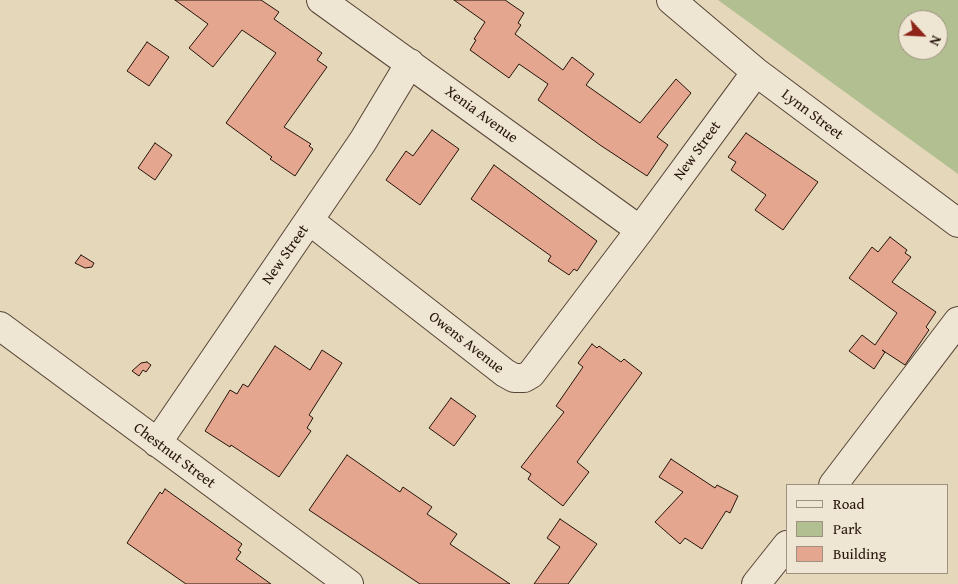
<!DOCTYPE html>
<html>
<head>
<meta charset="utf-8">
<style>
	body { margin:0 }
	#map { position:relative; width:958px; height:584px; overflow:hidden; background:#e5d7ba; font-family:"Gentium Book Plus",serif }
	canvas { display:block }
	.legend { position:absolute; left:786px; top:484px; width:162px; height:90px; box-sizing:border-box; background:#eee5d2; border:1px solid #9e9182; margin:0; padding:6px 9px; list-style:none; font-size:15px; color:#26140b }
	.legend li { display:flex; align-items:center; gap:10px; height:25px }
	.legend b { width:25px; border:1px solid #9e9182 }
	.north { position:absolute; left:898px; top:10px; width:50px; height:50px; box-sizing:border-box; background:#eee5d2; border:1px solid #9e9182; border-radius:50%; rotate:115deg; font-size:14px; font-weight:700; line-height:20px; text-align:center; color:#26140b }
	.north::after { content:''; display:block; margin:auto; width:18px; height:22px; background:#8f2418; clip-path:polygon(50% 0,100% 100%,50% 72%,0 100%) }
</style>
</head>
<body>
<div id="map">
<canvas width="958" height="584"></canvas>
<ul class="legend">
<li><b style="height:6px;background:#eee5d2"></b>Road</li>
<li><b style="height:14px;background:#b2bf91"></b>Park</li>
<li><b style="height:14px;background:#e5a68f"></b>Building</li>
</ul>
<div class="north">N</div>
</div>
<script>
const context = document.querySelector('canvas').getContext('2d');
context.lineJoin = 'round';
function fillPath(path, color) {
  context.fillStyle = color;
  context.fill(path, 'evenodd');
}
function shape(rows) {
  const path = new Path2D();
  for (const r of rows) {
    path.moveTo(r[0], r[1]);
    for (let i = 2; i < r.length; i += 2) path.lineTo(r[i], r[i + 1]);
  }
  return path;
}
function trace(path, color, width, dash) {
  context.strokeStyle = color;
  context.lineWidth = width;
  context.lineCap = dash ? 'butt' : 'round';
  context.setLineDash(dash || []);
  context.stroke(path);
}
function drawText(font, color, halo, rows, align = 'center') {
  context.font = font + ' "Gentium Book Plus",serif';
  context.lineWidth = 4;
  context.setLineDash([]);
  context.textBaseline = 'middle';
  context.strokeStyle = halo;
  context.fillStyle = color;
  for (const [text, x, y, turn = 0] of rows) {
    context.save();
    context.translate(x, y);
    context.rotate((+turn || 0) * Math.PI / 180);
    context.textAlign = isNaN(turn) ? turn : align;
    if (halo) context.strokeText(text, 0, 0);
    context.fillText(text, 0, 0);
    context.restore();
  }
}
fillPath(shape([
	[718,0,958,0,958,174],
	[908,20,938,20,938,50,908,50]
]), '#b2bf91');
const building = shape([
	[175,0,261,0,279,12,274,19,322,53,317,60,327,67,284,127,311,144,309,146,313,149,295,176,270,159,272,157,226,123,276,53,242,30,213,67,189,48,208,24,175,0],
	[454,0,505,0,524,13,518,23,521,25,515,34,563,70,572,57,594,74,586,85,640,123,676,79,691,93,657,137,668,145,647,176,600,145,538,100,548,84,519,64,509,78,470,50,476,40,474,39,485,22,454,0],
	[147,42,169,57,149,86,127,71,147,42],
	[432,130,459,149,420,205,386,180,406,151,413,156,432,130],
	[746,133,818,182,783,230,755,210,766,195,731,170,736,162,728,157,746,133],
	[155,143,172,155,155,180,138,168,155,143],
	[494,165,597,241,577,271,574,269,569,275,548,261,551,256,471,199,494,165],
	[890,237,907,250,905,253,911,257,892,282,936,312,926,327,929,330,905,365,882,350,885,352,874,369,849,351,862,335,875,345,897,313,849,278,872,247,878,252,890,237],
	[81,255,94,263,92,267,85,268,75,263,81,255],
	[592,344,597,348,599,346,621,362,624,359,642,373,577,462,589,472,563,506,528,479,531,474,521,467,564,412,556,406,583,367,578,363,592,344],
	[275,346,310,370,322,350,342,363,309,415,313,418,307,428,311,431,279,477,231,445,230,447,205,431,230,390,237,394,243,384,248,387,275,346],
	[147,362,151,365,146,372,143,370,139,376,132,371,141,363,147,362],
	[451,398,476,416,454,446,429,428,451,398],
	[347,455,400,492,403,487,432,507,427,514,457,534,450,544,510,584,420,584,309,510,347,455],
	[671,459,715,488,717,485,738,496,730,513,726,511,702,549,685,538,680,544,655,522,683,492,659,477,671,459],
	[165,489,242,544,238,550,241,552,236,559,271,584,186,584,127,543,160,492,162,494,165,489],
	[560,519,597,544,568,584,534,584,560,547,547,538,560,519]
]);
fillPath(building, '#e5a68f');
trace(building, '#26140b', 1);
const minor = shape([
	[321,0,640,230],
	[671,0,756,72,958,223],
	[310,221,505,373,514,378,524,378,531,374,640,230,756,72],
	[0,326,349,584],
	[157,443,363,141,410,63],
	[833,485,958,321],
	[756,584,787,545]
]);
trace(minor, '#564537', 30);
trace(minor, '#eee5d2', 28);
drawText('15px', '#26140b', '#eee5d2', [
	["Xenia Avenue",481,115,36],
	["Lynn Street",812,115,37],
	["New Street",698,151,-54],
	["New Street",286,255,-55],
	["Owens Avenue",466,343,38],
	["Chestnut Street",174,456,37]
]);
</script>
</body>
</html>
